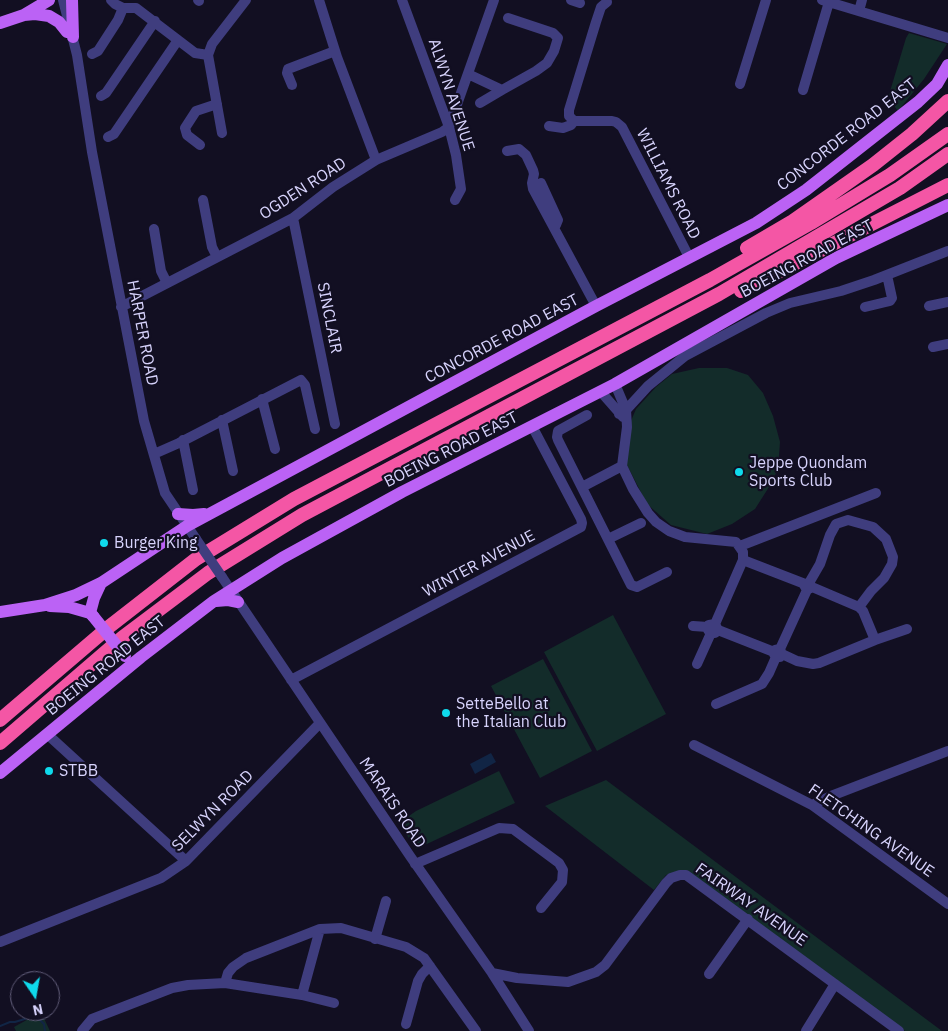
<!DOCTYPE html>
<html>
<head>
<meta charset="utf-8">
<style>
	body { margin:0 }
	#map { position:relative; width:948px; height:1031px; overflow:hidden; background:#120f22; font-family:"IBM Plex Sans",sans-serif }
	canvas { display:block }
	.north { position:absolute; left:10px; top:971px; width:50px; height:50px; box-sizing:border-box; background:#120f22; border:1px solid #615d79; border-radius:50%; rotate:168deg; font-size:14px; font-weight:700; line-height:20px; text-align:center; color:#d7d3fc }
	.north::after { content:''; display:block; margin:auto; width:18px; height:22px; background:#0fdaec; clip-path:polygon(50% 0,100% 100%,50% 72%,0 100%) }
</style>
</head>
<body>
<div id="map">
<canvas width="948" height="1031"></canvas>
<div class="north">N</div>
</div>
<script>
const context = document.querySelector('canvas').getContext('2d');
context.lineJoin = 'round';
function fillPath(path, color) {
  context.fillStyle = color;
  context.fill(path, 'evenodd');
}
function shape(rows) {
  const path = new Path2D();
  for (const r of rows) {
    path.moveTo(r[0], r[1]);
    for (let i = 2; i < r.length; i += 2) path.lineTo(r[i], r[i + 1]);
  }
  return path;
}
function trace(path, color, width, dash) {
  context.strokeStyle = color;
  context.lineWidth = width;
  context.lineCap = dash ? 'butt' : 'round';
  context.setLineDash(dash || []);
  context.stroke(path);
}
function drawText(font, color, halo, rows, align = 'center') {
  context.font = font + ' "IBM Plex Sans",sans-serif';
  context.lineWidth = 4.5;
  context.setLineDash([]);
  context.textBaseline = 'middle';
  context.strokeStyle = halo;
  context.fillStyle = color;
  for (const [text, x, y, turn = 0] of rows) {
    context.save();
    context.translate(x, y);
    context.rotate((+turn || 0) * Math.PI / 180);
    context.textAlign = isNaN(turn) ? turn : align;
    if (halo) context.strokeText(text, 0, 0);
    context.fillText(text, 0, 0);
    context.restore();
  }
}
fillPath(shape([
	[909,33,947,44,924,79,898,111,888,98,906,38],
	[699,368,727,368,748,375,763,393,773,416,780,442,778,469,769,487,755,509,732,524,707,534,671,525,647,504,626,463,628,428,636,409,656,387,672,374],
	[613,615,666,714,597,751,544,652],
	[543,659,592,751,540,778,491,686],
	[499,771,515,803,416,849,399,823,416,811],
	[606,780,942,1031,905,1031,687,870,666,875,654,890,545,806],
	[41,1012,50,1031,16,1031,14,1027]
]), '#132c2a');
fillPath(shape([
	[491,753,496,762,475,774,470,764]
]), '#112545');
trace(shape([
	[0,1026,10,1022,15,1022,31,1017,40,1020,44,1024,45,1031]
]), '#112545', 2);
trace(shape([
	[63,0,77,55,92,152,144,421,165,493,196,539],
	[111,0,115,4,123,8,136,8,195,53,208,55],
	[198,0,199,1],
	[319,0,337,57,376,160],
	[402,0,449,127,456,155,461,189,455,200],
	[571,0,580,3],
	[822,0,948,38],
	[607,2,601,7,596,22,569,110,569,116,574,121,612,121,616,122,622,127,689,257],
	[859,11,862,0],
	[92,54,98,51,118,20,123,8],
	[468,74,502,90,480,103],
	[740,84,766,0],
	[292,85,287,73,288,69,335,51],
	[502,90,536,71,547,63,554,51,558,38,553,33,508,18],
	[803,90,829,2],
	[101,96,106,93,155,21],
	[549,126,563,128,571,125,574,121],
	[449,127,494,0],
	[222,133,208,55,212,44,246,0],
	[108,137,114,134,178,40],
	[200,145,187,135,185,128,196,111,217,104],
	[507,151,519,149,526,155,533,170,534,174,532,183,533,189,596,306],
	[541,183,558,220,556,225],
	[203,200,212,247,217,257],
	[293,218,335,424],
	[154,229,161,271,167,283],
	[929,306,948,302],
	[121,307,293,218,333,187,376,160,442,132,449,127],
	[865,307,890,301,892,298,887,275],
	[933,347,948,344],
	[615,384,626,410,627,427,622,466,633,489,648,513,656,522,669,531,685,537,736,542,743,552,743,560,715,624,718,630,715,633,711,633,708,630,709,625,715,624],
	[601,392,623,417],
	[262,399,275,449],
	[619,414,626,410,648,386,685,356,766,313,790,303,841,291,874,280,948,251],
	[587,415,558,431,557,437,558,440,631,585,637,587,667,572],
	[222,420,233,471],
	[183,440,193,490],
	[154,454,179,443,301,380,305,385,315,429],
	[582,487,622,466],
	[608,539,641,523],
	[740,546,876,493],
	[743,560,805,584],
	[222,577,410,856,492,973,529,1031],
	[809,583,812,587,807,590,804,585,809,583,820,564,830,535,836,524,848,520,873,527,886,539,893,557,892,564,884,578,871,591,859,607],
	[812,587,859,607,863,611,875,640],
	[693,626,708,627],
	[718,630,774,652],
	[780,649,775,650,774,654,776,657,780,657,782,654,780,649,807,590],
	[782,654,797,661,813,664,819,663,875,640,907,629],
	[697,664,711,633],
	[291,680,581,527,582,523,581,519,532,426],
	[716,704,762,684,769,673,776,657],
	[47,734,186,861],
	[694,745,812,805,948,904],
	[812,805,831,796,948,751],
	[415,864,499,828,513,829,559,863,563,870,562,882,541,908],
	[375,939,386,901],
	[0,942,161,878,186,861,320,723],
	[492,973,517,978,568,982,596,972,605,965,666,883,671,878,680,875,686,875,899,1031],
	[709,974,748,919],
	[225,983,228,973,233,967,246,958,320,929,341,928,406,947,424,958,476,1031],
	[302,995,320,929],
	[406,1024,418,981,422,974,430,966],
	[82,1031,92,1019,172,988,188,985,225,983,302,995,334,1003],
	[806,1031,835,984]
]), '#3f3d7e', 10);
trace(shape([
	[72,0,73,37],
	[24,15,35,14,49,16,59,22,67,32],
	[0,23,24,15,49,0],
	[178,514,193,515,204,514],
	[216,601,228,600,238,602],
	[50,606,69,607,90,613,93,616],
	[0,612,45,605,76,595,101,583,187,526,596,306,756,223,806,190,918,102,937,84,948,65],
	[90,613,94,598,101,583],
	[0,773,141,657,214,601,282,558,402,492,615,384,836,258,948,205]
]), '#bb62f5', 12);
trace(shape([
	[747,248,793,221,873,165,912,134,948,101],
	[741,291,948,185],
	[0,720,110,626,196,559,294,499,710,280,811,223,890,175,948,134],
	[0,743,123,637,208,573,302,515,719,294,900,188,948,154]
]), '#f456a5', 14);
trace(shape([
	[196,539,222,577]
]), '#3f3d7e', 10);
trace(shape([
	[93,616,125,656]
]), '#bb62f5', 12);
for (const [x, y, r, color] of [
	[739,472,5,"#0fdaec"],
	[104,543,5,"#0fdaec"],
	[446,713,5,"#0fdaec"],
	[49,771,5,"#0fdaec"]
]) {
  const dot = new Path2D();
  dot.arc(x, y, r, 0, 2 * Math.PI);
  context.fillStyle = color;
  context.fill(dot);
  trace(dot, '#120f22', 2);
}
drawText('16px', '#d7d3fc', '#120f22', [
	["ALWYN AVENUE",451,95,72],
	["CONCORDE ROAD EAST",847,135,-38],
	["WILLIAMS ROAD",668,184,63],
	["OGDEN ROAD",303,189,-33],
	["BOEING ROAD EAST",807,259,-28],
	["SINCLAIR",329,318,79],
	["HARPER ROAD",142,333,79],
	["CONCORDE ROAD EAST",502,339,-28],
	["BOEING ROAD EAST",451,450,-27],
	["WINTER AVENUE",479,564,-28],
	["BOEING ROAD EAST",106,666,-39],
	["MARAIS ROAD",392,803,56],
	["SELWYN ROAD",213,811,-45],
	["FLETCHING AVENUE",871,831,35],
	["FAIRWAY AVENUE",751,905,35]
]);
drawText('16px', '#d7d3fc', '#120f22', [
	["Jeppe Quondam",749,463],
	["Sports Club",749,481],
	["Burger King",114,543],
	["SetteBello at",456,704],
	["the Italian Club",456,722],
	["STBB",59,771]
], 'left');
</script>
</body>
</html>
